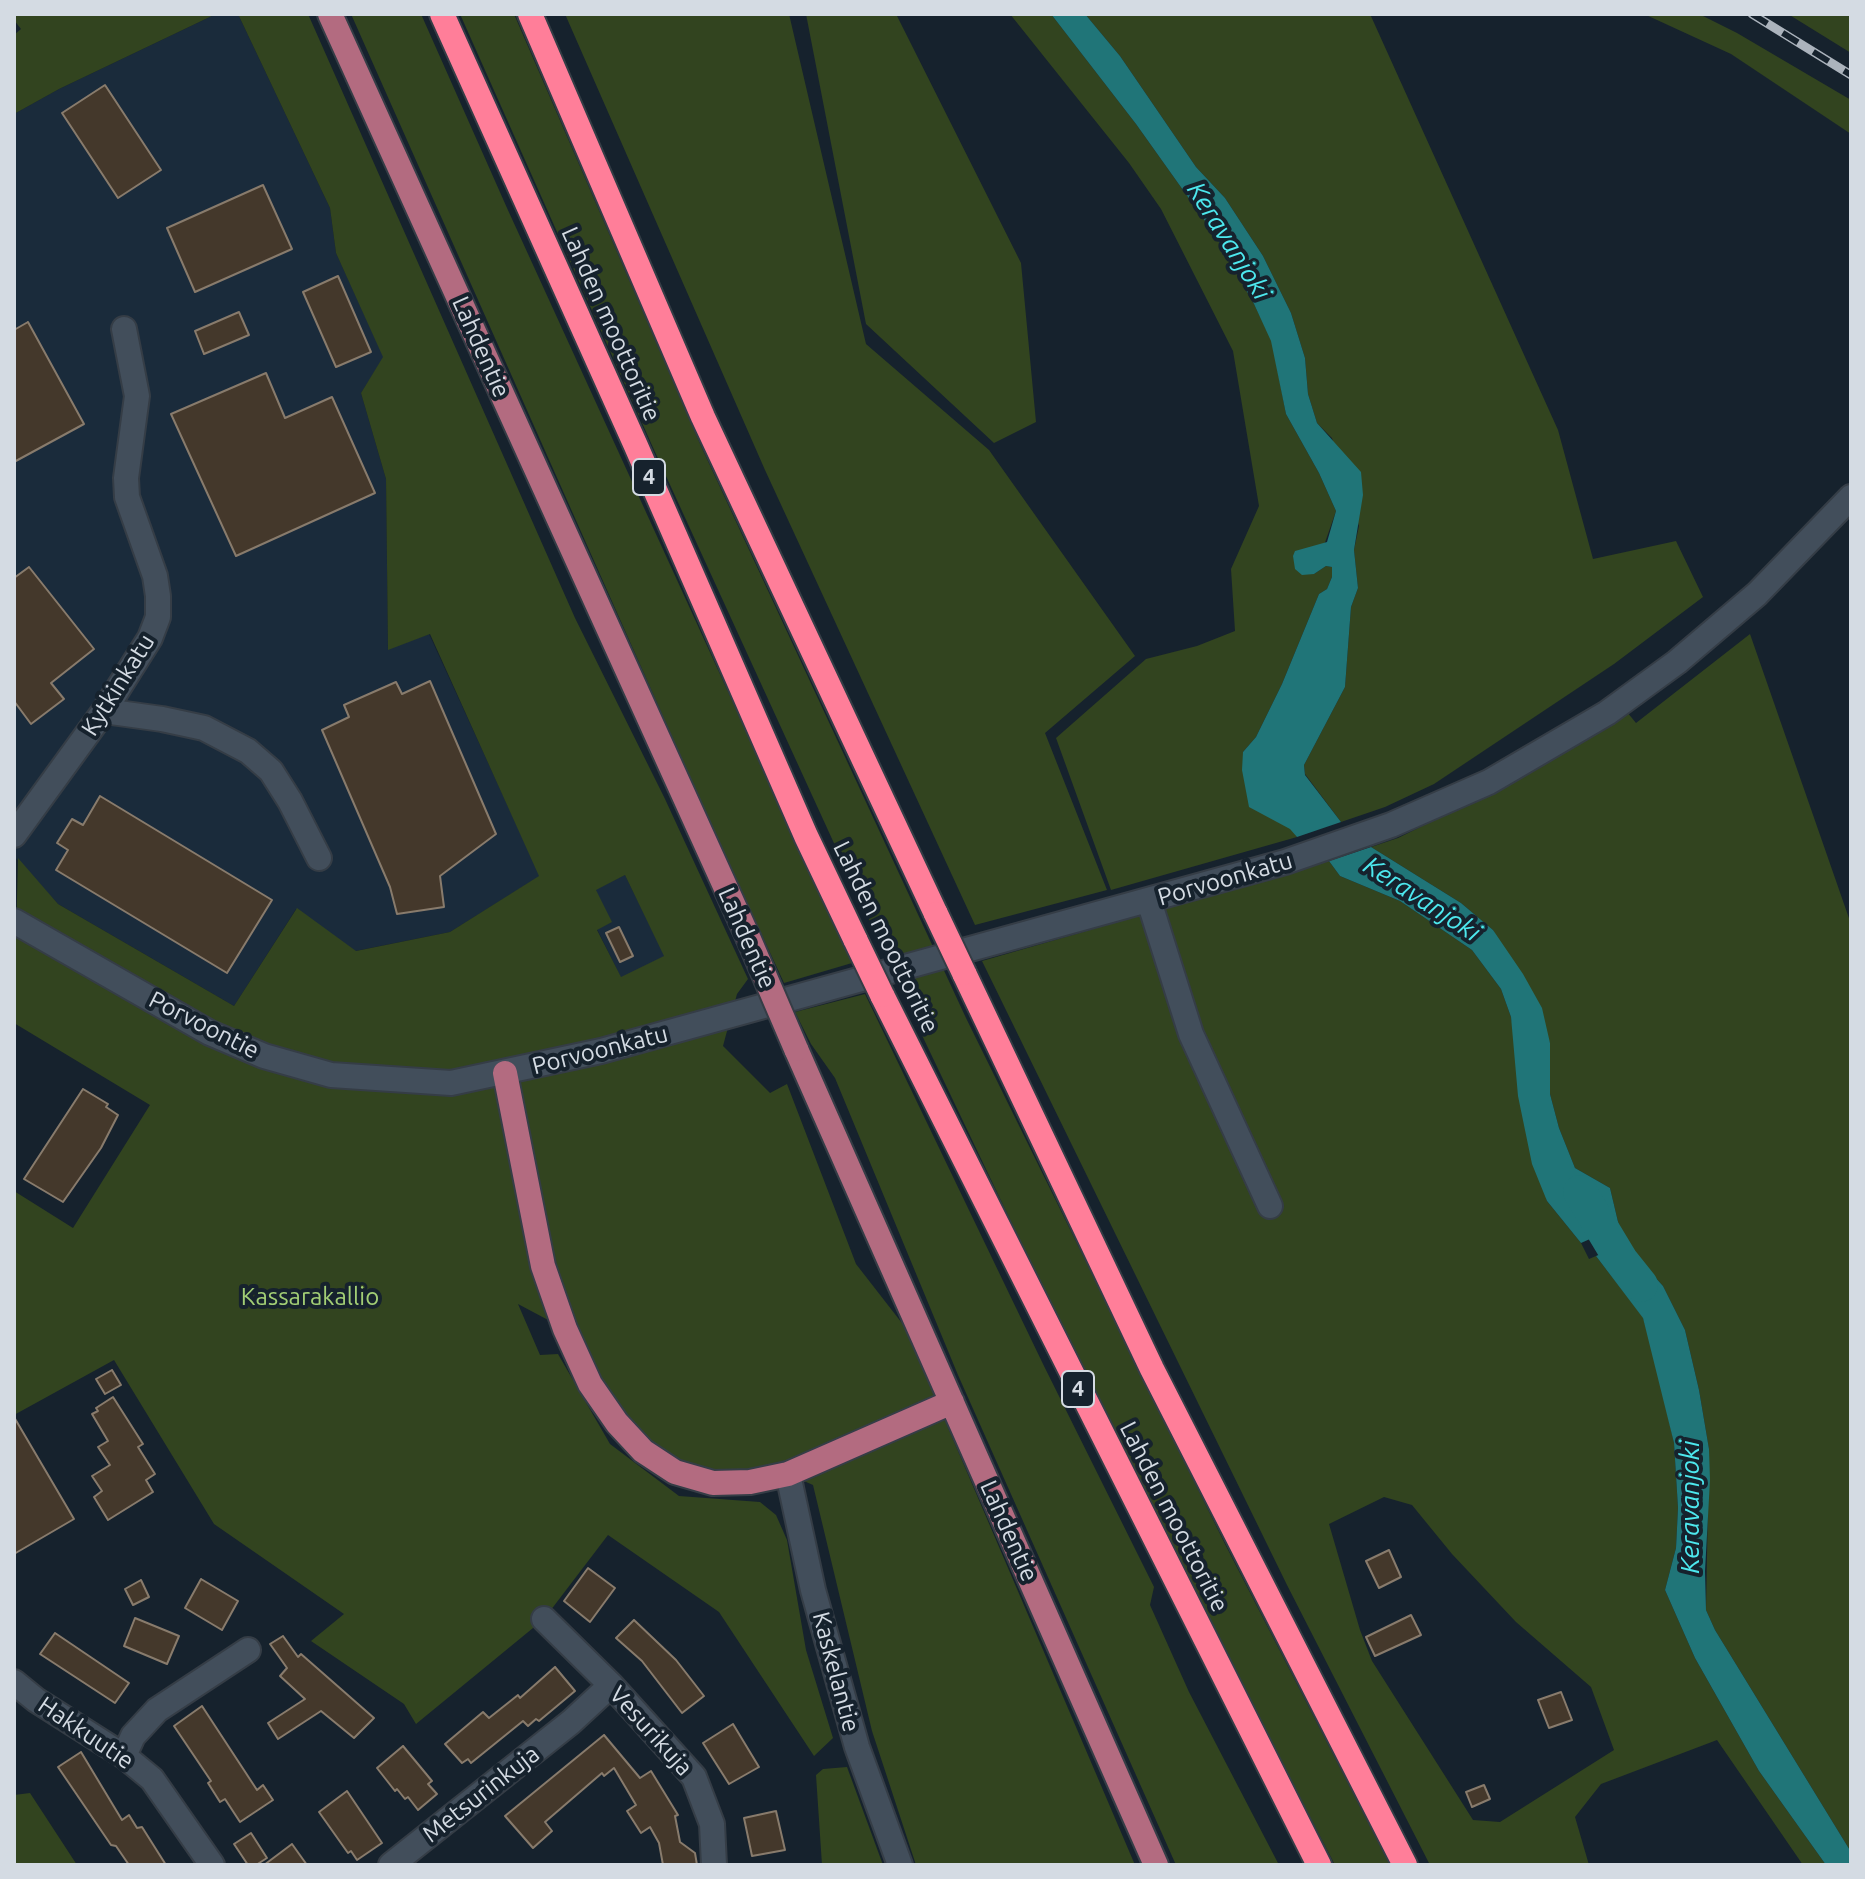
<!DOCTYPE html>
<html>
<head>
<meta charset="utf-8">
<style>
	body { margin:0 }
	#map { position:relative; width:1865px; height:1879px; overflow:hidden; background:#16222d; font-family:Ubuntu,sans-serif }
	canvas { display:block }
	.frame { position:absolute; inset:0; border:16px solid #d4dbe3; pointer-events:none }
</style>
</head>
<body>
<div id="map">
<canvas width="1865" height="1879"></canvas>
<div class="frame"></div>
</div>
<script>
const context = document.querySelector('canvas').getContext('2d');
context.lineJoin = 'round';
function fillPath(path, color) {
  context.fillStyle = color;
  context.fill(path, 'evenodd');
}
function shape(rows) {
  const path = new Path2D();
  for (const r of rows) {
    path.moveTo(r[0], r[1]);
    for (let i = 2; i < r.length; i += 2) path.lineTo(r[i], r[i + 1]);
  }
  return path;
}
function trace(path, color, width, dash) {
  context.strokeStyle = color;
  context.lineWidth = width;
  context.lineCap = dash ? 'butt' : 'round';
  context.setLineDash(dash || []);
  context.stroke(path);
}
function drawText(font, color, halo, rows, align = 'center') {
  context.font = font + ' Ubuntu,sans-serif';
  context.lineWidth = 8;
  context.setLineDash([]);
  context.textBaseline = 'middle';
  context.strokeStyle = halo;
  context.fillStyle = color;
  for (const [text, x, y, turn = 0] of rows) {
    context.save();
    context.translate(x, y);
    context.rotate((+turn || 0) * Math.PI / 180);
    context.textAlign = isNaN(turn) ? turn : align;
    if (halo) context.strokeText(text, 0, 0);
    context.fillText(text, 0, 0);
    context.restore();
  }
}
fillPath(shape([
	[216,14,238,14,330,208,336,253,384,357,361,393,386,479,388,649,429,634,540,876,450,932,355,951,296,909,234,1006,58,904,14,856,14,114,59,89],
	[625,875,665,956,621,978,597,929,596,889]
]), '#1a2b3b');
fillPath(shape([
	[14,14,216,14,59,89,14,114,14,35,21,29,14,20],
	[238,14,308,14,575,618,665,799,748,979,737,994,723,1046,770,1093,787,1084,856,1264,905,1327,1135,1865,916,1865,872,1731,813,1485,788,1474,750,1482,643,1451,565,1329,518,1304,540,1355,558,1354,610,1444,679,1496,760,1502,776,1515,787,1540,806,1650,833,1738,814,1756,719,1612,608,1535,544,1619,416,1724,404,1704,311,1641,344,1614,214,1524,114,1360,14,1415,14,1191,73,1228,150,1105,14,1023,18,858,58,904,234,1006,297,908,356,951,450,932,539,876,430,634,388,650,386,479,361,393,383,357,336,253,330,208],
	[625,875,664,956,621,977,597,930,612,922,596,890],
	[351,14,421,14,507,208,852,963,784,983,710,822],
	[460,14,514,14,701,446,966,1018,1225,1544,1390,1865,1335,1865,1235,1673,1038,1278,919,1029,655,452],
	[565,14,789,14,866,344,989,450,1135,656,1045,733,1107,890,975,925,765,470],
	[806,14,896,14,1021,263,1036,422,994,443,866,324],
	[1010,14,1051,14,1136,124,1215,235,1254,304,1272,341,1286,414,1319,473,1336,511,1314,574,1326,566,1332,567,1332,577,1327,589,1319,594,1282,684,1256,737,1243,752,1297,837,1111,890,1056,738,1146,659,1197,646,1235,631,1231,569,1259,506,1233,351,1161,209,1129,163],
	[1085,14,1370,14,1558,430,1593,559,1676,541,1703,597,1614,664,1434,784,1385,807,1341,822,1305,774,1304,765,1345,687,1351,607,1358,588,1354,550,1359,526,1332,438,1317,423,1308,394,1305,358,1291,313,1263,256,1225,198,1196,167,1120,56],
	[1644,14,1699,14,1737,33,1851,100,1851,134,1731,54],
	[1788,14,1846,14,1851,18,1851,53],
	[1750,634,1851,924,1851,1852,1715,1630,1706,1610,1709,1449,1699,1390,1685,1330,1663,1286,1625,1244,1629,1242,1619,1226,1610,1188,1575,1168,1559,1128,1550,1094,1550,1043,1493,930,1461,903,1371,847,1398,838,1501,787,1627,712,1636,723],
	[1329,861,1340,876,1400,901,1472,950,1501,989,1511,1017,1547,1201,1581,1243,1589,1259,1596,1256,1643,1317,1658,1371,1674,1443,1678,1508,1676,1548,1665,1590,1695,1658,1759,1771,1826,1865,1803,1865,1717,1740,1601,1784,1575,1817,1589,1865,1430,1865,1287,1585,982,961],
	[1384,1497,1412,1505,1452,1554,1516,1622,1591,1687,1614,1750,1500,1822,1473,1820,1372,1661,1360,1630,1329,1524],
	[865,994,1043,1364,1154,1587,1150,1605,1189,1692,1279,1865,1176,1865,958,1375,835,1078,811,1044,795,1012],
	[847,1767,883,1865,822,1865,816,1775,823,1769],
	[30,1793,77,1865,14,1865,14,1795]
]), '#32441f');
fillPath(shape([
	[1051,14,1085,14,1120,56,1196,167,1225,198,1263,256,1291,313,1305,358,1308,394,1317,423,1361,472,1363,495,1354,550,1358,588,1351,607,1345,687,1304,765,1305,775,1341,822,1297,837,1290,829,1249,807,1242,770,1243,752,1256,737,1282,684,1319,594,1327,589,1332,577,1332,567,1326,566,1314,574,1302,575,1295,569,1293,556,1295,551,1327,542,1336,511,1319,473,1286,414,1271,341,1254,304,1215,235,1136,124],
	[1371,847,1461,903,1493,930,1523,974,1542,1008,1550,1043,1550,1094,1559,1128,1575,1168,1610,1188,1619,1226,1581,1243,1547,1201,1532,1164,1518,1096,1511,1017,1501,989,1472,950,1400,901,1340,876,1329,861],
	[1625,1244,1663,1286,1685,1330,1699,1390,1709,1449,1710,1480,1705,1571,1706,1610,1715,1630,1851,1852,1851,1865,1826,1865,1759,1771,1695,1658,1665,1590,1676,1548,1678,1508,1674,1443,1643,1318,1596,1256]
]), '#207578');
trace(shape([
	[1580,1192,1621,1260,1641,1285]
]), '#207578', 34);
const building = shape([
	[105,85,161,170,118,198,62,113,105,85],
	[263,185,292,249,195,292,167,228,263,185],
	[338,276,371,352,336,367,303,292,338,276],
	[239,312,249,335,204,354,195,331,239,312],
	[28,322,84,424,14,462,14,330,28,322],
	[266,373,285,418,332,397,375,493,236,556,171,414,266,373],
	[29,567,94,649,51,683,64,699,31,724,14,701,14,578,29,567],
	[430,681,496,834,440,876,444,907,397,914,390,887,322,730,349,717,344,705,396,682,402,694,430,681],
	[100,796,272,900,227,973,56,870,68,850,57,843,72,819,83,825,100,796],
	[619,927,633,956,620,962,606,933,619,927],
	[83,1089,108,1104,106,1107,118,1115,101,1148,63,1202,24,1179,83,1089],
	[112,1370,121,1385,105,1394,96,1379,112,1370],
	[113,1397,143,1444,138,1447,155,1474,146,1480,153,1492,108,1520,94,1497,102,1491,92,1476,110,1465,98,1447,108,1441,92,1414,98,1411,96,1408,113,1397],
	[14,1417,74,1519,14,1554,14,1417],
	[1389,1550,1401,1577,1379,1588,1366,1561,1389,1550],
	[588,1568,615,1588,590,1622,564,1601,588,1568],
	[201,1579,238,1601,222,1630,185,1608,201,1579],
	[141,1580,149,1597,133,1605,125,1589,141,1580],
	[1411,1615,1421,1635,1375,1656,1366,1637,1411,1615],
	[135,1618,179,1636,167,1664,124,1646,135,1618],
	[634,1620,676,1660,704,1696,682,1713,642,1661,616,1638,634,1620],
	[55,1633,129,1683,115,1703,40,1654,55,1633],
	[283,1636,298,1657,301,1654,374,1718,354,1738,321,1711,278,1739,268,1723,305,1699,280,1676,287,1668,270,1644,283,1636],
	[555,1667,575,1691,539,1721,536,1719,528,1726,523,1721,471,1763,468,1759,462,1763,445,1744,483,1712,489,1718,518,1695,520,1698,555,1667],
	[1561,1692,1572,1720,1549,1728,1538,1700,1561,1692],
	[202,1706,257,1790,263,1785,273,1800,240,1822,225,1799,220,1802,208,1783,211,1781,174,1726,202,1706],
	[733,1724,759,1767,729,1784,703,1743,733,1724],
	[604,1735,640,1778,651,1771,678,1815,675,1816,680,1842,695,1853,697,1865,663,1865,659,1843,650,1827,641,1833,627,1811,636,1805,614,1768,604,1776,602,1773,545,1822,552,1831,533,1848,505,1816,604,1735],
	[403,1746,432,1781,428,1784,437,1794,418,1810,408,1797,405,1799,397,1789,395,1791,377,1768,403,1746],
	[81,1752,122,1820,129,1815,137,1828,142,1827,166,1865,129,1865,116,1846,111,1845,58,1767,81,1752],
	[1484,1785,1490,1799,1472,1807,1466,1792,1484,1785],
	[347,1791,382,1843,357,1860,351,1851,348,1853,319,1812,347,1791],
	[776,1811,785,1850,752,1856,744,1818,776,1811],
	[251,1833,267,1858,256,1865,248,1865,234,1844,251,1833],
	[292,1844,307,1865,264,1865,292,1844]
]);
fillPath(building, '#44382b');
trace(building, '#887b6c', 2);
const minor = shape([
	[104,711,162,719,204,728,248,751,271,771,290,801,319,858],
	[14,835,104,711,150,638,158,617,158,596,155,576,127,497,126,478,137,396,124,329],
	[1149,901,1191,1034,1270,1206],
	[14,921,210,1033,264,1056,331,1075,451,1083,601,1051,1285,862,1391,825,1489,782,1607,713,1677,662,1757,594,1851,497],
	[788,1474,813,1590,857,1747,900,1865],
	[544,1619,611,1685,694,1777,712,1824,714,1865],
	[14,1682,36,1700,124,1756,152,1779,212,1865],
	[124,1756,133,1736,157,1710,248,1650],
	[391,1865,571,1722,611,1685]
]);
const major = shape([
	[330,14,748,937],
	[796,1049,1156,1865],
	[505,1073,543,1266,565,1329,590,1384,617,1423,643,1451,675,1472,713,1483,750,1482,788,1474,952,1402]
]);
const highway = shape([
	[442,14,636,446,806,836,856,941],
	[530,14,703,417,936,914],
	[964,973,1152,1369,1405,1865],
	[882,995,1319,1865]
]);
trace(minor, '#353d46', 28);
trace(major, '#353d46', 28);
trace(highway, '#353d46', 28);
trace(minor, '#424e5b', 24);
trace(major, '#b36b80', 24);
trace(highway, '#ff7e99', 24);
const rail = shape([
	[1752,14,1851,75]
]);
trace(rail, '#abb3bc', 9);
trace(rail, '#16222d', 6, [18]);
const majorBridge = shape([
	[748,937,796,1049]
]);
const highwayBridge = shape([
	[936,914,964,973],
	[856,941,882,995]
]);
trace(majorBridge, '#353d46', 28, []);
trace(highwayBridge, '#353d46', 28, []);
trace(majorBridge, '#b36b80', 24);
trace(highwayBridge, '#ff7e99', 24);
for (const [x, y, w] of [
	[649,477,32],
	[1078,1389,32]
]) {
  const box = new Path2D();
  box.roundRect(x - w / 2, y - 18, w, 36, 6);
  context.fillStyle = '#16222d';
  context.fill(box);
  trace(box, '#d4dbe3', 2);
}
drawText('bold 22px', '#d4dbe3', null, [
	["4",649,477],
	["4",1078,1389]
]);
drawText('24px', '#d4dbe3', '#16222d', [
	["Lahden moottoritie",611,324,66],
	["Lahdentie",481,347,66],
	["Kytkinkatu",118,685,-58],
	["Porvoonkatu",1225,879,-16],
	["Lahden moottoritie",886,937,64],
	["Lahdentie",747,938,66],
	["Porvoontie",204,1025,27],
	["Porvoonkatu",600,1050,-14],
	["Lahden moottoritie",1174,1517,63],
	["Lahdentie",1009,1531,66],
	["Kaskelantie",836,1672,75],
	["Vesurikuja",651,1731,48],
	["Hakkuutie",86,1733,34],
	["Metsurinkuja",481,1794,-38]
]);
drawText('24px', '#a2ce75', '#16222d', [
	["Kassarakallio",310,1297]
]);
drawText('italic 26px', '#4de8ee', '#16222d', [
	["Keravanjoki",1229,241,58],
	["Keravanjoki",1422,899,33],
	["Keravanjoki",1690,1507,-90]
]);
</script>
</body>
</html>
